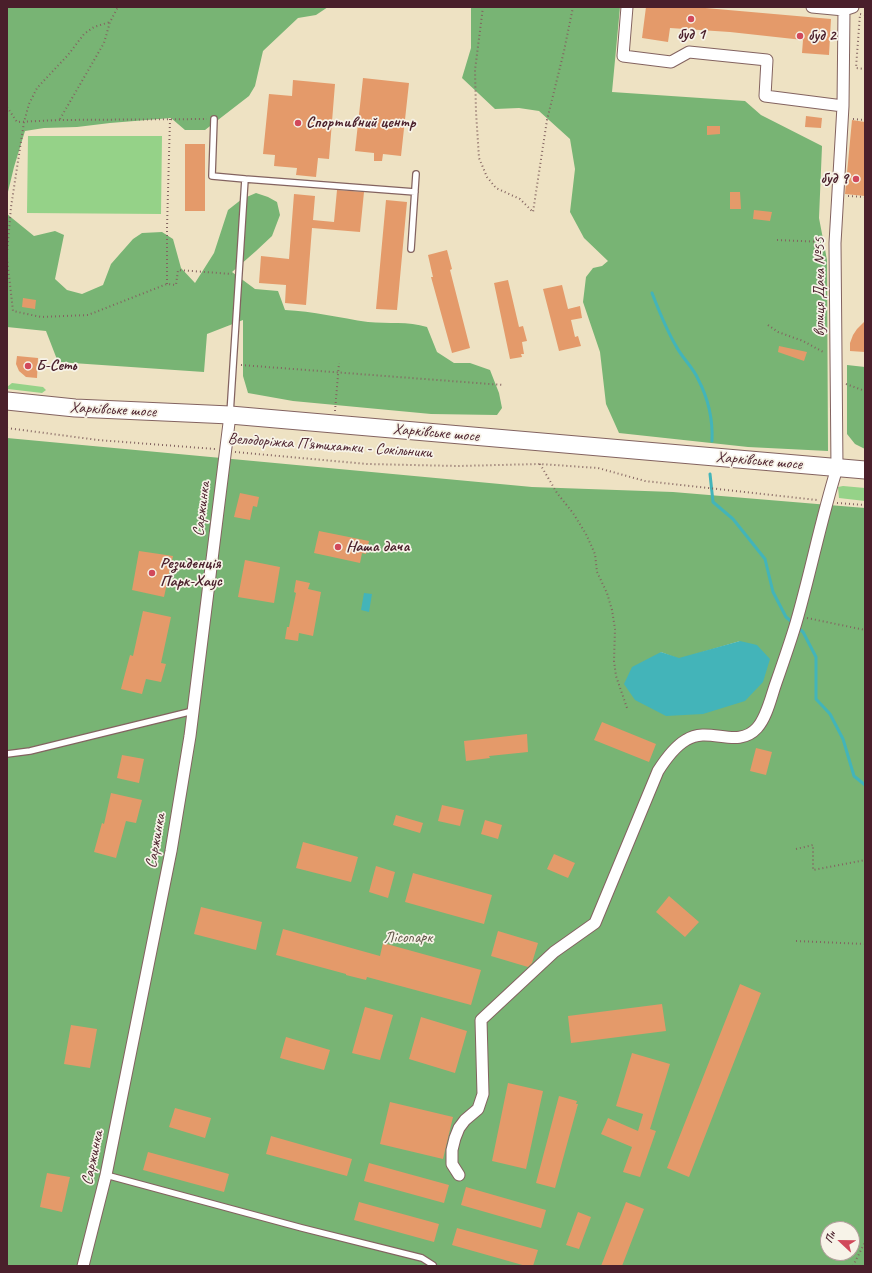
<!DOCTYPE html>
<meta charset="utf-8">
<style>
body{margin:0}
#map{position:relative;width:872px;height:1273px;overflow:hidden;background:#eee2c3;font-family:Caveat,sans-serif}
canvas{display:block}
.frame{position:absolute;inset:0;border:8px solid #4a1f2b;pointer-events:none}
.north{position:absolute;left:820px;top:1221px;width:40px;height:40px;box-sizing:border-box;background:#f7f3e8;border:1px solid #b29e9c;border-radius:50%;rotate:292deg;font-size:11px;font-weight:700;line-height:16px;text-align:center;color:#4a1f2b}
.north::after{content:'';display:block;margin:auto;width:14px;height:18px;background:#d1495b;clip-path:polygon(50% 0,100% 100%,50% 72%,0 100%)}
</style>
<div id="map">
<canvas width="872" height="1273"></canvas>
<div class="frame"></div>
<div class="north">Пн</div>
</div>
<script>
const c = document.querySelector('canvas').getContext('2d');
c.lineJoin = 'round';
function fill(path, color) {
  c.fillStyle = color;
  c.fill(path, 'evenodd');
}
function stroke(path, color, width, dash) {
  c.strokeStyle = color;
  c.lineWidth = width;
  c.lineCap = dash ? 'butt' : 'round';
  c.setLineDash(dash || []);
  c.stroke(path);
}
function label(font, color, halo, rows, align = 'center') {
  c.font = font + ' Caveat,sans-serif';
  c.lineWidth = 3.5;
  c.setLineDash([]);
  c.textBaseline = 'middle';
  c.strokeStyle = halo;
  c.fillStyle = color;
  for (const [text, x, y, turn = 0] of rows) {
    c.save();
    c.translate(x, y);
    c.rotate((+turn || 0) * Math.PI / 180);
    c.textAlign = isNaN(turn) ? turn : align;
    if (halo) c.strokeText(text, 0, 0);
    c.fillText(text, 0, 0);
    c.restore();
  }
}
fill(new Path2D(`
 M28 136H162L161 214 27 213Z
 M12 383 43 387 46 390 42 393 8 389 7 387Z
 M843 486 865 488V501L839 498 838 487Z`), '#95d288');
fill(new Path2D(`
 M7 7H328L316 15 298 18 263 51 255 86 249 96 205 130H185L171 118 110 123 77 127 44 128 25 131 14 167 7 196Z
 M471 7H620L612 92 745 101 761 115 822 146 819 218 827 260 828 451 748 447 619 433 606 404 600 352 583 302 586 277 593 268 602 266 608 261 584 238 570 212 575 169 570 139 539 111 519 108 495 109 462 78 471 48Z
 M256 193 268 197 277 202 280 215 272 236 256 251 232 272 255 289 278 291 285 310C313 311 340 318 368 322 388 324 408 321 427 327L437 352 454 363H470L490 370 499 393 502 408 497 415 431 414 293 401 248 393 243 376V320L207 334 204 372 58 362 46 331 7 327V214L34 236 55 231 64 235 55 279 67 290 82 294 103 285 111 264 133 239 142 233 162 232 173 239 181 268 195 283 214 253 228 210 242 199Z
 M847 365 865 367V449L855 444 847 434Z
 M7 438 532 487 673 492 865 508V1266H7ZM740 641 635 700 661 652 679 659ZM828 1229H852V1253H828Z`), '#78b474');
fill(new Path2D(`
 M364 593 372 594 369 612 361 610Z
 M740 641 757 645 770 659 763 682 745 701 703 714 666 716 635 700 624 684 632 667 661 652 679 658Z`), '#43b4b9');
stroke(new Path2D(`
 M652 293C659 311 666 329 676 346 682 358 693 367 698 379 708 398 713 419 712 441
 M710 474 713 502 733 519 765 559 773 592 786 617 793 623
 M797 627 803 632 816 657V699L830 714 843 739 854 776 865 785`), '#43b4b9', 3);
fill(new Path2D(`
 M646 7H694L831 19 829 55 802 53 803 40 730 32 670 28 668 42 642 38Z
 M363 78 409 83 401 156 383 154 382 161H374V153L355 151Z
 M293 80 335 84 329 159 318 158 316 177 296 175 297 168 274 166 275 155 263 154 269 94 292 96Z
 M806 116 822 118 821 128 805 127Z
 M852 120 865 122V196L845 194Z
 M707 126H720V134L707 135Z
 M185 144H205V211H185Z
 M337 190 364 192 360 232 312 228 306 305 285 303 286 285 259 283 261 256 289 259 294 194 315 196 313 220 334 222Z
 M730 192H740L741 209H730Z
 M386 200 407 202 397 310 376 309Z
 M754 210 772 212 770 221 753 219Z
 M447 250 452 269 450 270 470 348 452 353 431 277H433L428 255Z
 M508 280 519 327 523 326 527 341 522 342 524 354H521L522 357 510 359 494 283Z
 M562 285 568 309 580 306 582 318 571 320 575 337 578 336 581 346 559 351 543 289Z
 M23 298 36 300 35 309 22 307Z
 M865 321V352L850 351V343L853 335 857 329Z
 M779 346 807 352 804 361 778 352Z
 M17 356 38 358 37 378 26 377 19 371 16 364Z
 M240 493 259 497 257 507 253 506 250 520 234 517Z
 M319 531 369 541 366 554 362 553 360 563 314 553Z
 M139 551 173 556 164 597 132 590Z
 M245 560 280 567 274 603 238 597Z
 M296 580 310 583 308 589 321 592 313 636 299 633 298 641 285 639 287 627H289L296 593 294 592Z
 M143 611 171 617 161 663 166 664 161 682 146 679 142 694 121 689 130 655 133 656Z
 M602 722 656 744 649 762 594 740Z
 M527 734 528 752 489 756 490 758 466 761 464 741Z
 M756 748 772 752 766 775 750 771Z
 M122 755 144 759 139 783 117 778Z
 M111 793 142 800 136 823 126 821 116 858 94 852 102 823 104 824Z
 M442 805 464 810 460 826 438 821Z
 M396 815 423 823 420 833 393 825Z
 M485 820 502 825 498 839 481 834Z
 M303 842 358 857 351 882 296 868Z
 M554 854 575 863 568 878 547 869Z
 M376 866 395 872 388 898 369 892Z
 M413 873 492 895 484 924 405 902Z
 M669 896 699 922 685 937 656 912Z
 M201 907 262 922 256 950 194 934Z
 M283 929 380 956 383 943 481 970 471 1005 367 977 366 980 346 975V974L276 955Z
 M498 931 538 943 532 963 528 967 491 956Z
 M740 984 761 993 689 1177 667 1168Z
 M662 1004 666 1031 571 1043 568 1016Z
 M365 1007 393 1015 380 1060 352 1053Z
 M421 1017 467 1031 455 1073 409 1059Z
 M71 1025 97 1029 90 1068 64 1064Z
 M286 1037 330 1050 324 1070 280 1058Z
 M632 1053 670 1064 650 1129 656 1131 640 1177 623 1172 632 1147 601 1134 608 1118 638 1131 643 1114 616 1106Z
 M508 1083 543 1091 526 1169 492 1161Z
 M559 1096 577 1101 576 1104H578L555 1188 536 1183Z
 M390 1102 453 1117 443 1159 380 1144Z
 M175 1108 211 1118 205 1138 169 1127Z
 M271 1136 352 1159 347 1176 266 1154Z
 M148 1152 229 1174 224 1192 143 1170Z
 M369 1163 449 1185 444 1203 364 1181Z
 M47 1173 70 1177 62 1212 40 1207Z
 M466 1187 546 1210 541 1228 461 1205Z
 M359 1202 439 1224 434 1242 354 1220Z
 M626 1202 644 1209 622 1266H601Z
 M578 1212 591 1217 579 1249 566 1245Z
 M457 1228 538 1250 533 1266H526L452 1245Z`), '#e49a6a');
const lane = new Path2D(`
 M214 119 212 176 245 179 230 414
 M245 179 415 192
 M411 249 416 174
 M7 754 30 751 193 711
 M106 1175 302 1228 422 1258 433 1265`);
const street = new Path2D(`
 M627 7 623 56 671 62 689 52 767 60 765 96 843 106
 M812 7 844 10
 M459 1175 452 1164V1150L455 1138 459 1128 465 1120 478 1109 483 1094 481 1020 554 952 595 923 658 771C665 760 674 747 686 740 709 725 737 750 757 728 767 717 771 697 776 683 783 663 790 643 796 623 811 571 821 519 837 468L835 243 843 106 844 10 853 7
 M83 1266 106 1175 171 851 190 736 230 415`);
const primary = new Path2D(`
 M7 401 75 408 230 415 865 470`);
stroke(lane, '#836360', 8);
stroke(street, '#836360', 13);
stroke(primary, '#836360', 19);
stroke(new Path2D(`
 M483 7 475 70 476 112 479 158 487 177 496 188 520 199 533 212 547 120 564 51 573 7
 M865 15 860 14 856 68 865 69
 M7 107 17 122 59 120 207 119
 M60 119 104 43 110 22 118 7
 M853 119 865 120
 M848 196 865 197
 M777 240 824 242
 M7 254 11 207 24 122 29 104 37 88 68 55 84 34 94 27 110 22
 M7 258 13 311 41 317 88 315 167 284 176 285 178 270 232 274
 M167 284V228L170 119
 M768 325 778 332 803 341 825 353
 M241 365 503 385
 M846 384 865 391
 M335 411 339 363
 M7 428 98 440 215 449
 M235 452 367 464 458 466 540 464 598 468 645 481 817 500
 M540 464 557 493 573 513 586 534 595 554 597 572 607 593 612 610 615 629 614 661 616 676 627 708
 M837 503 865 505
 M807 618 865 630
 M796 849 813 845V870L865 860
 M796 941 865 944
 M853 1266 865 1242`), '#836360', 2, [1, 3]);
stroke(lane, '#fff', 5.5);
stroke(street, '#fff', 11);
stroke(primary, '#fff', 17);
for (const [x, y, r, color] of [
 [691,19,4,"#d1495b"],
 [800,36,4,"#d1495b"],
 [298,123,4,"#d1495b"],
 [856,179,4,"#d1495b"],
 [28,366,4,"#d1495b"],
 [338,547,4,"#d1495b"],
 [152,573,4,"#d1495b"]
]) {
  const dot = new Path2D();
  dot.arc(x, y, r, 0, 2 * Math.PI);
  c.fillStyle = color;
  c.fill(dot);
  stroke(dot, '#f7f3e8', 1.5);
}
label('bold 16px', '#4a1f2b', '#f7f3e8', [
 ["буд 1",691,35,"center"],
 ["буд 2",808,36],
 ["Спортивний центр",306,123],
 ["буд 9",848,179,"right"],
 ["Б-Сеть",36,366],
 ["Наша дача",346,547],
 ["Резиденція",160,564],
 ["Парк-Хаус",160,582]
], 'left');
label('16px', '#4a1f2b', '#f7f3e8', [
 ["вулиця Дача №55",820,287,-90],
 ["Харківське шосе",113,410,3],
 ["Харківське шосе",436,433,5],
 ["Велодоріжка П'ятихатки - Сокільники",330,446,4],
 ["Харківське шосе",759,461,5],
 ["Саржинка",202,509,-83],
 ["Саржинка",156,841,-80],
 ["Саржинка",93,1158,-78]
]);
label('16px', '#605547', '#f7f3e8', [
 ["Лісопарк",408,938]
]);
</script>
